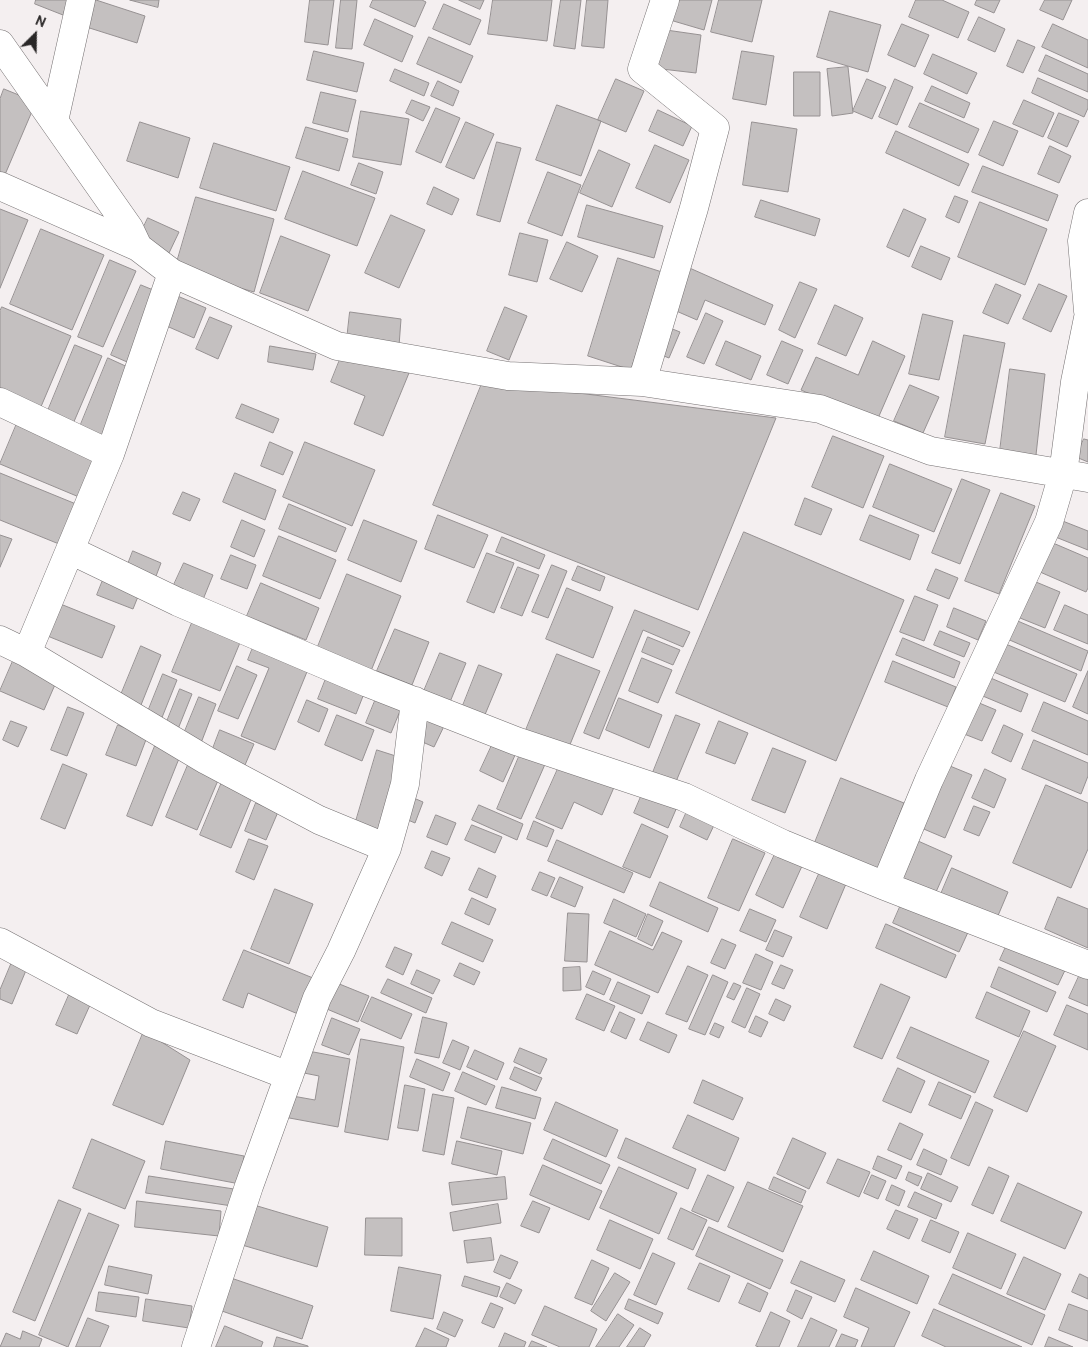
<!DOCTYPE html>
<style>
body{margin:0}
#map{position:relative;width:1088px;height:1347px;overflow:hidden;background:#f4eff0;font-family:Cabin,sans-serif}
canvas{display:block}
.north{position:absolute;left:10px;top:10px;width:50px;height:50px;-webkit-text-stroke:4px #f4eff0;paint-order:stroke;rotate:23deg;font-size:14px;font-weight:700;line-height:20px;text-align:center;color:#292727}
.north::after{content:'';display:block;margin:auto;width:18px;height:22px;background:#292727;clip-path:polygon(50% 0,100% 100%,50% 72%,0 100%)}
</style>
<div id="map">
<canvas width="1088" height="1347"></canvas>
<div class="north">N</div>
</div>
<script>
const c = document.querySelector('canvas').getContext('2d');
c.lineJoin = 'round';
function fill(path, color) {
  c.fillStyle = color;
  c.fill(path, 'evenodd');
}
function stroke(path, color, width, dash) {
  c.strokeStyle = color;
  c.lineWidth = width;
  c.lineCap = dash ? 'butt' : 'round';
  c.setLineDash(dash || []);
  c.stroke(path);
}
const building = new Path2D(`
 M36 0H68L63 15 35 4Z
 M88 0H96L145 16 137 43 80 25Z
 M130 0H159L158 7Z
 M310 0H334L328 45 305 42Z
 M341 0H357L352 49 336 48Z
 M373 0H422L426 2 415 27 370 7Z
 M459 0H484L480 9Z
 M493 0H552L547 41 488 34Z
 M561 0H581L575 49 554 46Z
 M587 0H608L604 48 582 46Z
 M676 0H712L704 30 670 20Z
 M719 0H762L752 42 711 32Z
 M916 0H942L969 12 958 38 909 17Z
 M977 0H1000L994 13 975 5Z
 M1045 0H1072L1063 20 1040 10Z
 M444 4 481 20 470 45 433 29Z
 M830 11 881 25 868 72 817 57Z
 M979 17 1005 29 995 52 968 40Z
 M375 19 413 36 402 62 364 45Z
 M902 24 929 35 915 67 888 55Z
 M1053 24 1088 40V68L1042 47Z
 M659 29 701 35 696 73 653 68Z
 M429 37 473 56 461 83 417 64Z
 M1018 40 1035 47 1023 73 1007 66Z
 M314 51 364 63 357 92 307 80Z
 M742 51 774 56 766 105 733 99Z
 M933 54 977 73 967 94 924 74Z
 M1046 55 1088 74V92L1039 71Z
 M848 67 853 113 832 116 827 69Z
 M395 69 429 83 424 96 390 81Z
 M794 72H820V116H794Z
 M1038 78 1088 100V108L1084 117 1032 93Z
 M616 79 644 91 626 132 598 120Z
 M867 79 886 87 872 119 853 111Z
 M895 79 913 87 897 125 879 117Z
 M438 81 459 91 453 106 431 96Z
 M932 86 970 103 964 118 925 101Z
 M4 89 36 102 4 177 0 176V99Z
 M321 92 356 100 348 132 313 123Z
 M412 100 430 107 423 121 406 113Z
 M1024 100 1054 113 1043 137 1013 124Z
 M920 103 979 129 968 153 909 127Z
 M557 105 601 121 581 176 536 160Z
 M436 108 460 118 441 163 416 152Z
 M658 110 692 126 683 146 649 131Z
 M361 111 409 119 401 165 353 157Z
 M1059 113 1079 121 1067 147 1048 138Z
 M994 121 1018 131 1003 166 979 155Z
 M140 122 190 138 178 178 127 161Z
 M466 122 494 134 474 179 446 167Z
 M752 122 797 129 788 192 743 185Z
 M306 127 348 139 339 171 296 158Z
 M896 131 969 164 959 186 886 153Z
 M497 142 521 148 500 222 477 215Z
 M214 143 290 167 276 211 200 188Z
 M655 145 689 160 670 203 636 188Z
 M1050 146 1071 156 1059 183 1038 174Z
 M599 150 630 164 612 207 580 193Z
 M359 163 383 172 376 194 351 185Z
 M983 166 1058 195 1048 221 972 192Z
 M303 171 375 198 357 246 285 219Z
 M548 172 581 185 562 236 528 223Z
 M434 187 459 199 452 215 427 204Z
 M955 196 968 201 959 223 946 217Z
 M196 197 274 219 254 292 175 269Z
 M761 200 820 219 815 236 755 217Z
 M980 202 1047 229 1025 285 958 257Z
 M587 205 663 226 654 258 578 237Z
 M0 209 28 220 0 288Z
 M904 209 926 219 909 257 887 247Z
 M391 215 425 230 399 288 365 273Z
 M148 218 179 232 169 253 138 239Z
 M41 229 104 255 72 330 10 304Z
 M520 233 548 240 537 282 509 275Z
 M281 236 330 255 308 311 260 293Z
 M567 242 598 256 582 292 550 279Z
 M921 246 950 258 941 280 912 267Z
 M618 258 662 272 631 370 588 356Z
 M110 260 136 271 103 347 78 337Z
 M685 266 773 305 765 325 705 300 697 320 667 307Z
 M800 282 817 289 795 338 779 330Z
 M996 284 1021 295 1008 324 983 313Z
 M1039 284 1067 296 1051 332 1023 319Z
 M141 285 163 294 134 365 111 355Z
 M175 295 206 308 194 338 162 324Z
 M835 305 863 318 846 356 818 344Z
 M2 307 71 336 40 409 0 393V311Z
 M505 307 527 316 509 360 487 351Z
 M350 312 401 319 399 346 347 339Z
 M706 313 723 321 704 364 687 357Z
 M923 314 953 321 939 380 909 374Z
 M210 317 232 326 218 359 196 349Z
 M665 326 680 332 669 358 654 352Z
 M964 335 1005 343 985 444 945 437Z
 M726 341 761 356 751 380 716 365Z
 M782 341 803 350 788 384 767 375Z
 M873 341 905 356 876 423 801 390 816 357 858 375Z
 M75 345 102 356 73 424 47 413Z
 M270 346 316 354 313 370 268 362Z
 M341 357 409 373 383 436 354 424 365 396 331 382Z
 M108 358 132 369 103 439 79 429Z
 M1010 369 1045 374 1036 455 1000 451Z
 M483 381 776 418 698 610 433 505Z
 M910 385 939 397 923 433 894 421Z
 M242 404 279 419 273 433 236 418Z
 M18 421 98 454 79 497 0 464Z
 M833 436 884 456 863 508 812 487Z
 M1084 439 1088 440V462L1076 457Z
 M270 442 293 452 283 475 261 466Z
 M305 442 375 470 352 526 283 497Z
 M890 464 952 489 934 532 873 507Z
 M0 473 76 504 59 544 0 520Z
 M235 473 276 490 265 520 223 502Z
 M962 479 990 490 960 564 932 553Z
 M183 492 200 499 190 521 173 514Z
 M1001 493 1035 506 999 594 965 581Z
 M805 498 832 509 821 535 795 525Z
 M289 504 346 528 336 552 279 529Z
 M438 515 488 535 474 568 425 549Z
 M870 515 919 535 910 560 860 540Z
 M242 520 265 530 254 557 231 547Z
 M364 520 417 541 401 582 348 560Z
 M1060 520 1088 531V550L1053 536Z
 M744 532 904 600 836 761 676 693Z
 M0 535 12 539 0 567Z
 M279 536 336 560 320 599 263 576Z
 M502 537 545 555 539 569 496 552Z
 M1053 543 1088 558V588L1086 592 1040 572Z
 M133 551 161 563 153 584 125 572Z
 M487 553 514 563 494 613 467 602Z
 M231 555 256 565 247 589 221 579Z
 M184 563 213 575 202 602 172 589Z
 M552 565 567 571 548 618 532 612Z
 M578 566 605 577 600 591 572 580Z
 M518 567 539 575 522 616 501 608Z
 M936 569 958 578 949 599 927 590Z
 M347 574 401 596 371 671 317 649Z
 M105 575 141 589 133 609 97 595Z
 M1036 582 1060 592 1045 628 1020 618Z
 M261 583 319 608 306 640 247 616Z
 M567 588 613 607 593 658 546 639Z
 M915 596 938 605 924 641 900 632Z
 M58 603 115 626 102 658 45 635Z
 M1065 605 1088 615V644L1054 630Z
 M954 608 986 621 978 640 947 627Z
 M635 610 690 632 683 647 643 630 599 739 584 733Z
 M196 613 244 633 220 691 172 672Z
 M1013 619 1088 651 1081 671 1005 638Z
 M395 629 429 642 412 685 377 671Z
 M940 631 970 643 964 657 934 645Z
 M648 637 680 650 673 665 642 652Z
 M903 638 960 662 954 678 896 655Z
 M256 640 311 662 275 750 241 736 269 668 248 660Z
 M1001 642 1077 674 1065 702 989 670Z
 M141 646 161 655 139 710 118 702Z
 M440 653 466 663 450 702 424 691Z
 M557 654 600 671 569 747 526 730Z
 M642 658 672 670 658 703 629 691Z
 M13 661 57 680 44 710 0 691Z
 M893 661 956 687 948 707 885 682Z
 M479 665 502 674 484 717 462 708Z
 M237 666 257 675 238 719 218 711Z
 M1088 671V714L1073 707Z
 M163 674 177 680 161 720 147 714Z
 M327 676 365 691 356 714 318 699Z
 M986 676 1028 694 1021 712 978 694Z
 M180 689 192 694 178 729 166 724Z
 M377 696 402 706 391 733 366 723Z
 M199 697 216 704 201 743 183 736Z
 M619 698 662 715 649 748 606 730Z
 M307 700 328 709 319 732 298 722Z
 M972 700 996 710 982 741 959 732Z
 M1044 702 1088 721V755L1032 731Z
 M68 707 84 713 67 756 51 750Z
 M422 712 446 722 434 747 411 737Z
 M337 715 374 730 362 761 325 745Z
 M676 715 700 724 675 784 652 775Z
 M11 721 27 727 18 747 3 740Z
 M719 721 748 733 735 764 706 753Z
 M118 725 147 737 136 766 106 755Z
 M1004 725 1023 734 1011 762 992 753Z
 M220 730 254 744 245 765 212 751Z
 M1034 740 1088 763V776L1081 794 1022 769Z
 M493 743 516 753 503 782 480 771Z
 M155 746 180 756 152 826 127 816Z
 M773 748 806 761 785 813 752 800Z
 M377 750 402 758 380 835 354 828Z
 M521 752 546 762 521 819 497 809Z
 M561 762 615 785 602 815 574 802 562 829 536 818Z
 M63 764 87 774 65 829 41 819Z
 M945 764 972 775 945 838 919 827Z
 M188 765 219 778 197 830 166 817Z
 M985 769 1006 779 994 808 972 798Z
 M841 778 904 803 877 871 814 845Z
 M222 782 253 795 231 848 200 835Z
 M1046 785 1088 803V849L1071 888 1013 863Z
 M643 792 677 807 668 828 634 813Z
 M409 796 423 802 415 823 401 817Z
 M256 803 278 812 266 840 245 831Z
 M479 805 523 824 517 840 472 820Z
 M974 806 990 812 979 836 964 830Z
 M688 809 716 821 707 840 680 827Z
 M436 815 456 823 447 845 427 837Z
 M534 821 554 830 547 847 527 839Z
 M642 824 668 836 650 878 623 867Z
 M472 825 502 837 495 853 465 840Z
 M249 839 268 846 254 880 236 872Z
 M733 839 765 853 739 911 708 898Z
 M557 840 633 873 624 893 548 861Z
 M918 841 952 856 936 892 903 878Z
 M432 851 450 858 442 876 425 868Z
 M775 854 802 866 783 908 756 895Z
 M822 867 848 879 827 929 800 917Z
 M479 868 496 876 487 898 469 890Z
 M952 868 1008 892 997 918 941 894Z
 M540 872 555 878 547 896 532 890Z
 M560 877 583 887 575 907 551 897Z
 M660 882 718 908 708 932 650 906Z
 M275 889 313 904 289 964 251 949Z
 M1058 897 1088 909V948L1045 929Z
 M472 898 496 909 489 925 465 914Z
 M614 899 646 914 636 937 604 923Z
 M903 900 969 930 959 952 893 923Z
 M750 909 776 920 766 942 740 931Z
 M568 913 589 914 587 962 565 961Z
 M648 914 663 921 652 946 638 939Z
 M452 922 493 940 483 962 442 944Z
 M886 924 956 955 946 978 876 948Z
 M775 930 792 937 783 957 766 950Z
 M610 931 653 950 662 932 682 941 658 993 595 965Z
 M722 939 736 945 725 969 711 963Z
 M1009 940 1067 966 1058 985 1000 960Z
 M395 947 412 954 403 975 386 967Z
 M244 950 313 978 298 1014 248 993 243 1008 223 1000Z
 M756 954 773 962 761 990 743 983Z
 M12 962 27 968 12 1004 0 999V990Z
 M460 963 480 972 474 985 454 976Z
 M781 965 793 970 784 989 772 984Z
 M688 966 708 975 687 1022 666 1014Z
 M580 967 581 990 563 991V968Z
 M999 967 1056 992 1047 1012 991 987Z
 M417 970 440 980 433 994 411 984Z
 M593 971 611 979 604 995 586 987Z
 M1081 972 1088 975V1006L1069 998Z
 M713 975 728 982 705 1035 689 1029Z
 M388 979 432 998 426 1013 381 993Z
 M332 981 369 996 358 1022 322 1007Z
 M618 982 650 996 642 1014 610 1000Z
 M734 983 741 986 734 1000 727 997Z
 M881 984 910 997 882 1059 854 1047Z
 M747 988 760 994 745 1028 732 1022Z
 M987 992 1030 1011 1019 1037 976 1018Z
 M587 994 615 1006 604 1031 576 1019Z
 M69 995 90 1005 77 1034 56 1025Z
 M372 997 412 1014 401 1039 361 1021Z
 M776 999 791 1006 784 1021 769 1014Z
 M1067 1005 1088 1014V1050L1054 1035Z
 M620 1012 635 1019 626 1039 611 1032Z
 M756 1016 768 1022 761 1037 749 1032Z
 M423 1017 447 1023 439 1058 415 1053Z
 M332 1018 360 1029 349 1055 322 1045Z
 M648 1022 677 1035 669 1053 640 1040Z
 M715 1023 724 1027 719 1038 710 1034Z
 M911 1027 989 1061 975 1093 897 1058Z
 M144 1031 190 1060 163 1125 113 1105Z
 M1024 1031 1056 1046 1027 1112 994 1097Z
 M361 1039 404 1047 388 1140 345 1132Z
 M453 1040 469 1047 460 1070 443 1063Z
 M520 1048 547 1059 540 1074 514 1062Z
 M303 1050 350 1059 338 1127 284 1117 287 1095 315 1100 319 1076 299 1072Z
 M475 1050 504 1063 497 1080 467 1067Z
 M417 1059 450 1073 443 1091 410 1077Z
 M515 1067 542 1078 536 1091 510 1079Z
 M898 1068 925 1081 911 1113 883 1101Z
 M463 1072 495 1086 486 1105 455 1091Z
 M703 1080 743 1098 733 1120 694 1103Z
 M939 1082 971 1096 961 1119 929 1105Z
 M405 1085 425 1089 418 1131 398 1128Z
 M502 1087 541 1098 535 1119 496 1108Z
 M433 1094 454 1098 444 1155 423 1151Z
 M556 1102 618 1130 606 1157 544 1130Z
 M976 1102 993 1110 969 1166 951 1158Z
 M468 1107 531 1123 523 1154 461 1138Z
 M688 1115 739 1138 725 1171 673 1148Z
 M900 1123 923 1134 911 1160 888 1150Z
 M626 1138 696 1169 688 1189 618 1158Z
 M793 1138 826 1153 809 1189 777 1174Z
 M92 1139 145 1161 125 1209 73 1188Z
 M553 1139 610 1165 601 1184 544 1159Z
 M166 1141 244 1156 240 1184 161 1169Z
 M457 1141 502 1151 497 1175 452 1164Z
 M924 1149 947 1160 941 1175 917 1165Z
 M878 1156 902 1166 896 1179 873 1169Z
 M838 1159 870 1172 859 1197 827 1183Z
 M543 1165 602 1191 589 1220 530 1195Z
 M619 1167 677 1193 659 1234 600 1208Z
 M989 1167 1009 1176 993 1214 972 1205Z
 M909 1172 922 1177 918 1186 906 1180Z
 M928 1173 958 1187 951 1202 921 1189Z
 M708 1175 734 1187 718 1222 692 1211Z
 M872 1175 886 1181 878 1199 864 1193Z
 M149 1176 234 1189 232 1206 146 1193Z
 M505 1177 507 1199 452 1205 449 1183Z
 M774 1177 806 1191 801 1203 769 1189Z
 M748 1182 803 1206 783 1252 728 1227Z
 M1018 1183 1082 1212 1065 1249 1001 1221Z
 M892 1185 905 1191 899 1206 886 1200Z
 M915 1192 942 1204 936 1219 908 1207Z
 M59 1200 81 1209 35 1321 13 1312Z
 M137 1201 221 1211 219 1236 135 1227Z
 M533 1201 550 1208 539 1233 521 1226Z
 M498 1204 501 1223 453 1231 450 1213Z
 M254 1205 328 1227 317 1267 242 1245Z
 M681 1208 707 1220 693 1250 668 1239Z
 M896 1210 918 1219 909 1239 887 1229Z
 M89 1213 119 1225 68 1347 39 1335Z
 M366 1218H402V1256L365 1255Z
 M610 1220 653 1239 640 1269 597 1250Z
 M931 1220 959 1232 950 1253 922 1241Z
 M709 1227 783 1260 770 1289 696 1256Z
 M968 1233 1016 1254 1001 1289 953 1268Z
 M491 1238 494 1260 467 1263 464 1241Z
 M874 1251 929 1276 917 1304 861 1280Z
 M653 1253 675 1263 656 1305 634 1295Z
 M501 1255 518 1262 510 1279 494 1272Z
 M1024 1257 1061 1274 1045 1310 1007 1294Z
 M592 1260 609 1268 592 1305 575 1298Z
 M801 1261 845 1280 835 1302 791 1283Z
 M700 1263 730 1276 719 1302 688 1289Z
 M109 1266 152 1275 148 1294 105 1285Z
 M399 1267 441 1275 433 1319 391 1311Z
 M615 1273 630 1282 606 1321 591 1311Z
 M953 1274 1045 1315 1032 1345 939 1304Z
 M1080 1274 1088 1278V1299L1072 1292Z
 M465 1276 500 1287 497 1297 462 1286Z
 M231 1278 313 1306 302 1339 219 1310Z
 M507 1283 522 1290 515 1304 500 1297Z
 M748 1283 768 1293 760 1312 739 1303Z
 M856 1288 910 1312 894 1347H861L869 1328 844 1317Z
 M796 1290 812 1297 802 1319 787 1311Z
 M99 1292 139 1297 136 1317 96 1311Z
 M146 1299 192 1306 189 1328 143 1321Z
 M629 1299 663 1313 658 1324 625 1309Z
 M491 1303 503 1308 494 1328 482 1323Z
 M1069 1304 1088 1311V1341L1059 1330Z
 M545 1306 597 1329 589 1347H560L532 1335Z
 M934 1309 1022 1347H946L922 1336Z
 M444 1312 463 1320 455 1337 437 1329Z
 M771 1312 790 1321 779 1347H759L756 1346Z
 M618 1314 634 1325 619 1347H596Z
 M88 1318 109 1326 100 1347H76Z
 M811 1318 837 1330 829 1347H798Z
 M225 1326 263 1342 261 1347H216Z
 M425 1328 449 1339 446 1347H416Z
 M640 1328 651 1335 644 1347H627Z
 M23 1331 42 1339 39 1347H0L6 1333 20 1339Z
 M505 1333 526 1342 524 1347H499Z
 M842 1334 858 1340 855 1347H836Z
 M277 1337 308 1346V1347H274Z
 M1049 1337 1073 1347H1045Z
 M532 1341 547 1347H529Z`);
fill(building, '#c4c0c0');
stroke(building, '#969192', 1);
const street = new Path2D(`
 M0 44 129 228 138 247 172 273 110 454 27 653
 M54 121 81 0
 M0 186 138 247
 M1088 213 1082 241 1088 311
 M172 273 337 346 508 376 642 382 820 409 931 451 1088 478
 M642 382 694 208 715 128 642 69 665 0
 M0 402 110 454
 M70 550 178 602 368 683 516 741 684 797 783 844 885 886 1088 965
 M0 640 27 653 206 760 319 820 387 848
 M885 886 929 780 1049 522 1063 474 1075 382 1088 318
 M0 942 151 1023 289 1076
 M196 1347 249 1186 317 998 341 951 387 848 405 784 415 701`);
stroke(street, '#757172', 29);
stroke(street, '#fff', 28);
</script>
